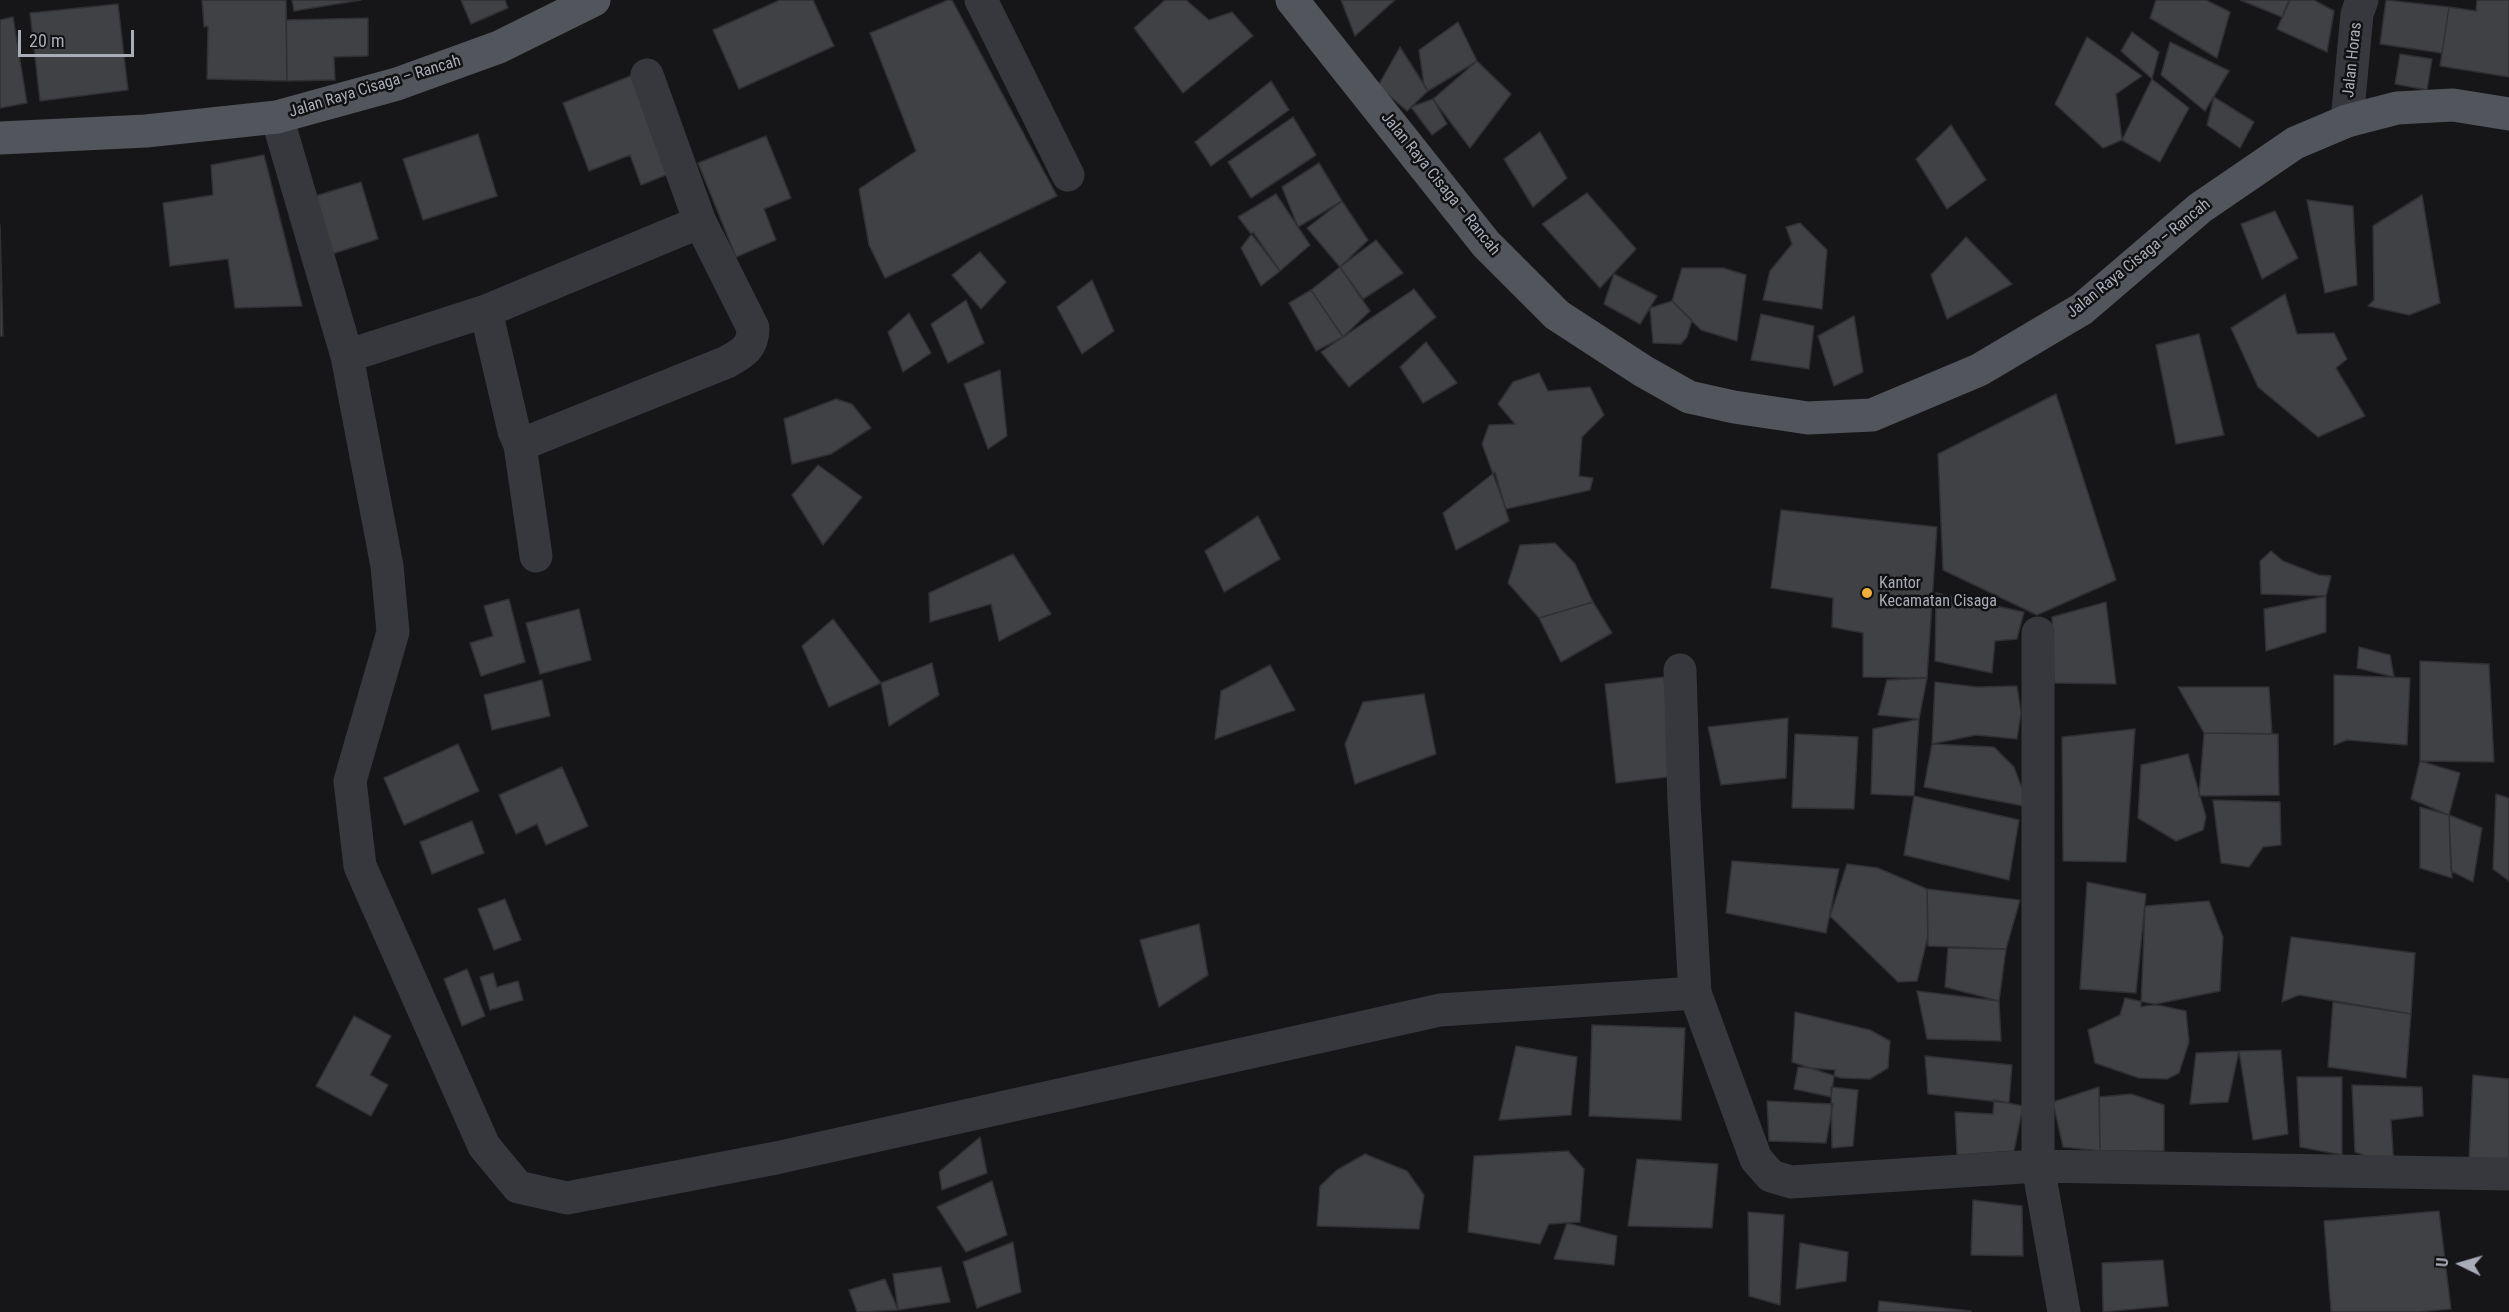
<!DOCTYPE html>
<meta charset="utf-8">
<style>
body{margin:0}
#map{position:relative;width:2509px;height:1312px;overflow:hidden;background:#161618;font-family:"Roboto Condensed",sans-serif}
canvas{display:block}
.north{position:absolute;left:2431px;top:1234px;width:60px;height:60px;-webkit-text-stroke:4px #111113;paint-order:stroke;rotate:275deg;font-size:16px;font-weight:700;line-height:24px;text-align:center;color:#a8adb8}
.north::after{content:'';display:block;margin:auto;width:21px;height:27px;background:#a8adb8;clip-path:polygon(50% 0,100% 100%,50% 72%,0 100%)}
.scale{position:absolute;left:18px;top:30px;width:116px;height:27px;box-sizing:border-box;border:3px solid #a8adb8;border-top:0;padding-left:8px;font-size:18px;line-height:21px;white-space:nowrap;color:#a8adb8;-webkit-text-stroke:4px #111113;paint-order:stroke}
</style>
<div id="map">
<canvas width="2509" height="1312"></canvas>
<div class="north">U</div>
<div class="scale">20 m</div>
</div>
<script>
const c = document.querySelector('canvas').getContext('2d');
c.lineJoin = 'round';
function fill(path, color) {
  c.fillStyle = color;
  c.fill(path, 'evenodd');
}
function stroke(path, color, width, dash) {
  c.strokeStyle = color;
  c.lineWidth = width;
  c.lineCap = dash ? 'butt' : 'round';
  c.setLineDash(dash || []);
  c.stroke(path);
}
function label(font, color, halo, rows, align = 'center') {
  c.font = font + ' "Roboto Condensed",sans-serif';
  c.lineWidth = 5;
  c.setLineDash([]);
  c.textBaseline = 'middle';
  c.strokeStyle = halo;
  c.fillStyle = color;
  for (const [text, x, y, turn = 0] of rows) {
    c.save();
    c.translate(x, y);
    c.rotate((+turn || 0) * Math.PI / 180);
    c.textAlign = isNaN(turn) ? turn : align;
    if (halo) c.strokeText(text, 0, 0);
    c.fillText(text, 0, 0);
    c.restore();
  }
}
const building = new Path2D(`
 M202 0H286L287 81 207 79 208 26 204 27Z
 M292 0H361L294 11Z
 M461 0H505L508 8 471 24Z
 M780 0H813L834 46 739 89 713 30Z
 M948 0H952L1057 196 885 278 869 245 859 189 916 151 870 33Z
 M1165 0H1186L1209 20 1232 12 1253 36 1183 93 1134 28Z
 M1341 0H1395L1355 36Z
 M2156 0H2206L2230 12 2217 58 2150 18Z
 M2240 0H2289L2282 17Z
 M2290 0H2314L2334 11 2327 52 2277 29Z
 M2386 0 2449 7 2442 53 2380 44Z
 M2477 0H2509V77L2440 66 2449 7 2476 11Z
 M118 4 128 90 40 101 30 13Z
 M13 17 27 103 0 108V20Z
 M368 18V56L334 57 335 80 287 81 286 20Z
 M1458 22 1477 61 1428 91 1424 85 1419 50Z
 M2132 32 2159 52 2152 79 2121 51Z
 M2087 37 2142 76 2116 94 2122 140 2103 148 2055 104Z
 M2170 42 2229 71 2205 111 2161 75Z
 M1400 47 1428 91 1407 111 1378 86Z
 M2400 54 2432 59 2427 90 2395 84Z
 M1477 61 1511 94 1470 148 1433 99Z
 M638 73 676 171 641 185 630 155 589 171 563 103Z
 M2152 79 2189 108 2160 162 2122 140Z
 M1271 81 1289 110 1211 166 1195 142Z
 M2214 97 2254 122 2240 148 2207 125Z
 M1433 99 1447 124 1432 135 1411 107Z
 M1293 117 1316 155 1251 198 1228 162Z
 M1951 125 1986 180 1947 209 1916 159Z
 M1540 132 1567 178 1533 207 1504 159Z
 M478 134 497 196 423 220 403 159Z
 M766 136 791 198 764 209 776 240 736 257 698 163Z
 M264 155 302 306 235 308 228 259 170 266 163 203 213 195 211 165Z
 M1319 163 1342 201 1298 227 1282 187Z
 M361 182 378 239 326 256 309 198Z
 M1587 193 1636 249 1600 288 1542 224Z
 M1276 194 1310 245 1280 271 1238 217Z
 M2422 195 2440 303 2409 315 2368 306 2374 300 2373 226Z
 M2307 200 2353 206 2357 285 2325 293Z
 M1342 201 1368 240 1340 267 1307 228Z
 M2275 211 2298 258 2262 279 2241 224Z
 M1800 223 1827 250 1822 309 1763 300 1770 271 1792 244 1786 227Z
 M0 225 3 336H0Z
 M1253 232 1280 271 1261 286 1241 248Z
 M1966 237 2012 284 1947 319 1931 275Z
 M1376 240 1403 273 1363 299 1340 267Z
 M980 252 1006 282 981 309 952 275Z
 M1340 267 1370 311 1343 337 1311 290Z
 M1682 268H1723L1746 275 1737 341 1701 330 1672 301Z
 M1614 274 1657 296 1640 324 1604 304Z
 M1092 280 1114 331 1082 354 1057 307Z
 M1414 289 1436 317 1349 387 1321 352Z
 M1311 290 1343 337 1316 351 1289 303Z
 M2285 294 2297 334 2334 333 2347 359 2336 368 2365 416 2318 437 2258 387 2231 328Z
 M966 300 984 343 948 363 931 324Z
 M1672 301 1692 320 1687 337 1681 344 1653 343 1650 308Z
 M909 313 931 353 903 372 888 332Z
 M1761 314 1814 326 1809 369 1751 360Z
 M1854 316 1863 372 1834 386 1818 336Z
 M2199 334 2224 435 2176 444 2156 345Z
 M1426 342 1457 383 1423 403 1400 367Z
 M1000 370 1007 436 988 449 964 384Z
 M1539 373 1548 391 1590 387 1604 415 1582 437 1579 476 1593 478 1590 490 1506 509 1482 444 1489 425 1515 424 1498 404 1513 382Z
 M2056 394 2116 580 2037 615 1943 570 1938 454Z
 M836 399 852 404 871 428 831 454 792 464 784 419Z
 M818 465 862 497 823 545 792 495Z
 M1495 472 1509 521 1456 550 1443 513Z
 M1781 510 1937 527 1927 678 1863 677V633L1832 627 1833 598 1771 588Z
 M1258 516 1280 559 1224 592 1205 551Z
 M1555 543 1575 564 1593 602 1539 618 1508 583 1520 545Z
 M2271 551 2283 561 2319 575 2331 576 2326 596 2261 594 2260 561Z
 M1013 554 1051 614 999 641 991 604 930 622 929 593Z
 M1936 593 2024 612 2017 639 1995 641 1992 673 1935 661Z
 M2326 596V632L2266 651 2264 609Z
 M509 599 525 662 481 676 470 643 493 636 484 606Z
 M1593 602 1612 633 1561 662 1539 618Z
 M2106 602 2116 684 2054 683 2052 617Z
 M579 609 591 660 540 674 526 623Z
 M833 619 881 683 829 707 802 646Z
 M2359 647 2390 655 2394 677 2357 668Z
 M2420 661 2489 664 2494 762 2420 761Z
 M932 663 939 695 889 726 881 683Z
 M1270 665 1295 710 1215 739 1221 691Z
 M2334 675 2410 678 2407 745 2347 740 2334 745Z
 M1664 677 1676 776 1616 783 1605 684Z
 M1927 678 1919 719 1878 715 1887 680Z
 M542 680 550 716 492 730 484 695Z
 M1935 682 1977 687 2017 686 2021 713 2017 739 1976 735 1932 744Z
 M2178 687H2269L2272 734 2204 733Z
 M1424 694 1436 754 1355 784 1345 744 1363 702Z
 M1788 718 1786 778 1721 785 1708 727Z
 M1919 719 1914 796 1871 794 1873 729Z
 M2135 729 2126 862 2063 861 2062 737Z
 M2204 733 2278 734 2279 795 2199 796Z
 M1795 734 1858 737 1854 809 1792 808Z
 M458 744 479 791 404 825 384 778Z
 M1932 744 1994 747 2014 767 2029 807 1924 787Z
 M2188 754 2206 817 2203 830 2176 841 2138 818 2141 765Z
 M2420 761 2460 773 2449 815 2411 799Z
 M562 767 588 826 546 845 537 824 516 834 499 795Z
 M2496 794 2509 798V881L2493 869Z
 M1914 796 2019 820 2009 880 1904 855Z
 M2213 800 2280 802 2281 845 2263 847 2249 867 2221 863Z
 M2420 807 2449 815 2452 878 2420 868Z
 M2449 815 2482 828 2473 882 2451 871Z
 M472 821 484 853 432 874 420 842Z
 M1732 861 1839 869 1826 933 1726 913Z
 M1847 864 1878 868 1927 889 1928 936 1917 981 1898 982 1830 916Z
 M2087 882 2146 894 2136 993 2080 989Z
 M1927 889 2020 900 2006 949 1928 946Z
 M505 899 521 940 494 950 478 909Z
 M2209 901 2223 937 2220 991 2141 1007 2145 906Z
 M1199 924 1208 975 1159 1007 1140 940Z
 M2291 937 2415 953 2411 1014 2299 995 2282 1002Z
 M1948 948 2006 949 1999 1001 1945 987Z
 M467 969 485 1016 462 1026 444 979Z
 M493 973 497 987 518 981 523 1000 490 1010 480 977Z
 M1917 991 1999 1001 2001 1041 1927 1039Z
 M2125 998 2186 1011 2189 1042 2179 1073 2167 1079 2139 1078 2095 1063 2088 1030 2120 1015Z
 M2333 1002 2411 1014 2406 1078 2328 1067Z
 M1795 1012 1870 1030 1890 1041 1888 1068 1870 1079 1841 1078 1792 1062Z
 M354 1016 391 1036 370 1075 388 1085 371 1116 316 1086Z
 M1592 1025 1685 1028 1681 1120 1589 1116Z
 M1516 1046 1577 1057 1571 1115 1499 1120Z
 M2281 1050 2288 1134 2253 1140 2239 1051Z
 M2239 1051 2228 1102 2190 1104 2196 1053Z
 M1925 1056 2012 1065 2009 1103 1928 1094Z
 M1798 1067 1835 1070 1831 1097 1794 1089Z
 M2473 1075 2509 1079V1160L2469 1159Z
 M2297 1077H2342V1155L2300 1147Z
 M2352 1085 2422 1087 2423 1116 2391 1120 2394 1167 2355 1152Z
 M1831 1087 1858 1090 1853 1146 1832 1148Z
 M2099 1087 2100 1151 2063 1147 2053 1102Z
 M2131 1094 2164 1105V1151H2100L2099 1097Z
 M1994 1100 2023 1106 2014 1151 1957 1155 1955 1112 1993 1114Z
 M1767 1101 1833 1104 1826 1143 1769 1141Z
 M980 1137 987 1173 942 1190 939 1172Z
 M1568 1151 1584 1169 1580 1222 1549 1224 1540 1244 1468 1232 1474 1156Z
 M1365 1154 1407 1171 1424 1195 1419 1229 1317 1226 1320 1186 1337 1170Z
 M1637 1159 1718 1164 1712 1228 1628 1226Z
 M992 1181 1007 1235 966 1252 937 1207Z
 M1973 1200 2022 1206 2023 1256 1971 1255Z
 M2439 1211 2451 1309 2417 1312H2331L2324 1221Z
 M1748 1212 1784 1215 1780 1305 1749 1296Z
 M1567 1223 1617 1236 1614 1265 1554 1259Z
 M1013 1242 1021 1292 977 1308 963 1262Z
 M1800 1243 1848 1252 1846 1281 1796 1289Z
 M2163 1260 2168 1306 2103 1312 2102 1263Z
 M941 1267 950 1302 898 1310 893 1274Z
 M885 1279 898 1310 857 1312 849 1290Z
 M1879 1301 1971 1311V1312H1878Z`);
fill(building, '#404145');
stroke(building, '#303034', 1.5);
stroke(new Path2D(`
 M981 0 1068 175
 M647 75 700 222
 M277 117 347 356 387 566 393 632 350 781 360 866 484 1146 518 1187 567 1198 776 1158 1440 1010 1695 993 1684 802 1680 670
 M2347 121 2357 14 2362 0
 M347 356 486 311 700 222 753 328C753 348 743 353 727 362L520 445 514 431 486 311
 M520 445 536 556
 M2038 633V1166L2064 1312
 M1695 993 1756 1159 1771 1176 1791 1182 2038 1166 2509 1174`), '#37383d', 33);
stroke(new Path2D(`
 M1292 0 1486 244 1557 315 1643 371 1689 397 1734 407 1808 418 1872 415 1979 370 2082 309 2200 208 2295 143 2347 121 2397 108 2453 105 2509 114
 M0 138 146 131 277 117 397 84 499 47 594 0`), '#53555c', 33);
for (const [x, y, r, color] of [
 [1867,593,6,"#f2b134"]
]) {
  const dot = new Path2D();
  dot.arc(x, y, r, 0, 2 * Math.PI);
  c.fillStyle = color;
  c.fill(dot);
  stroke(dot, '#111113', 2);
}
label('16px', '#a8adb8', '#111113', [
 ["Jalan Horas",2353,60,-84],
 ["Jalan Raya Cisaga – Rancah",375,87,-17],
 ["Jalan Raya Cisaga – Rancah",1440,184,51],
 ["Jalan Raya Cisaga – Rancah",2139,259,-39]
]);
label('16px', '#a8adb8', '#111113', [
 ["Kantor",1879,584],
 ["Kecamatan Cisaga",1879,602]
], 'left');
</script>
